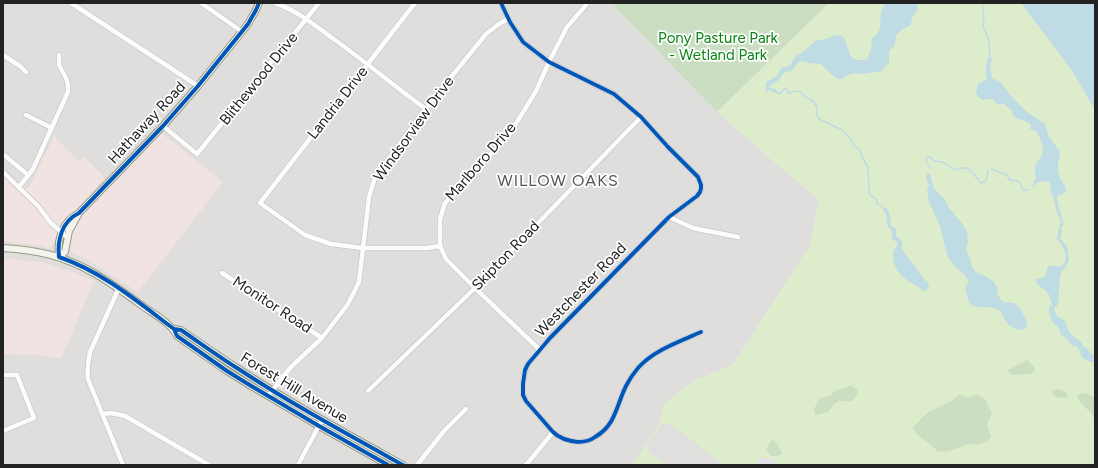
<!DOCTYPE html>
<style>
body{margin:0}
#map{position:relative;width:1098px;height:468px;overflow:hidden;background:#f0eeeb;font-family:Figtree,sans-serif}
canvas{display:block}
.frame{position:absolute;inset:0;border:4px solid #222;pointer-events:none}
</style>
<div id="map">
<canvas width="1098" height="468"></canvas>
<div class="frame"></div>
</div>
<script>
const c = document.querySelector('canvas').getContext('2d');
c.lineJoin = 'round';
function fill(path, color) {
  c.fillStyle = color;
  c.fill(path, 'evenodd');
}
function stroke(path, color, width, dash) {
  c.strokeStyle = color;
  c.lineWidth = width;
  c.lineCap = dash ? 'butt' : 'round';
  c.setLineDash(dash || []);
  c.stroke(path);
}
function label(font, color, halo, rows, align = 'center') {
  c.font = font + ' Figtree,sans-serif';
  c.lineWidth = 3.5;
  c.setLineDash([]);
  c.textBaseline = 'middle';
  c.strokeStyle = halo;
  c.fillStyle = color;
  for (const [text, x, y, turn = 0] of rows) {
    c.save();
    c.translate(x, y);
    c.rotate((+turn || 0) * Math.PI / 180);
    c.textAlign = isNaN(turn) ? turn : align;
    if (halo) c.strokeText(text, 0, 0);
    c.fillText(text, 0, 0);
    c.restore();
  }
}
fill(new Path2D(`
 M3 3H613V5L717 112 819 200 810 246 733 365 696 380 664 404 659 425 642 451 632 465H3Z`), '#dfdedc');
fill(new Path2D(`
 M160 132 223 182 138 292 109 274 90 261 73 253 69 248 70 237 74 224Z
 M54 136 79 161 84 157 105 178 63 223 60 228 53 244 50 249 41 246 3 241V176L28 189Z
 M3 258 41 262 70 271 94 281 61 359 40 355 3 354Z`), '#f1e3e1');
fill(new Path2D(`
 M829 3H1021L1071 69 1095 110V397L1090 395 1081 403 1085 407 1094 420 1095 465H632L642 451 659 425 664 404 696 380 733 365 810 246 819 200 717 112Z`), '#ddeccb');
fill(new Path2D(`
 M613 3H829L717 112 613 5Z
 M1027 360 1035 368 1034 372 1029 374 1012 375 1009 373 1008 370Z
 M849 386H852L857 389 858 392 855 398 853 400 850 401H839L834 404 829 411 817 415 815 414C813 409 817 399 824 397 827 396 829 397 831 396 836 386 842 391 849 386Z
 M1058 389 1065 391 1068 396 1067 397C1061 397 1054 400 1052 392L1054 390Z
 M1084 393 1095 397V429C1095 427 1095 422 1094 420 1091 410 1080 405 1077 396L1079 394Z
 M960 394C966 398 970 399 976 394L985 399 992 413 987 425 991 436C990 438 989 440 987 441 981 446 972 443 965 445 955 448 948 454 937 451 931 442 919 439 912 428L928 412 950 402Z
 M773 439 780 449 782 454 776 456H771L767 451V447Z`), '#cbdec1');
fill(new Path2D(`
 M668 422 724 465H666L647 451 649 448 646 446 663 423 667 425Z`), '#e0dfde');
fill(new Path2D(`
 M761 457 765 459 767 458 771 460 772 459 779 465H766L765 463 762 465H759L756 463Z`), '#e2e1e5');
fill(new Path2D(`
 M886 3H917L918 9 912 18 911 24 910 26 903 29 896 35 895 45 889 51V62L882 71 863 74 856 73 850 74 842 79H838L831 74 821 64 810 63 801 61 796 64 792 71 784 72 779 80 769 86 770 88 776 89 778 92H780L784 88H786L790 92 792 91V93L790 94H788L786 90H784L781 94H777L774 92 768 90 766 93V82L777 76 781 68 789 66 797 55 803 52 815 41 826 39 836 35 842 36 845 40 851 57 857 60H867L871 49 872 38C884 30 879 23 881 12 882 8 884 6 886 3Z
 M1021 3H1095V110L1071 69Z
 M988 57 992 58 990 66 992 78 1000 82 1012 97 1027 112 1045 124 1049 137 1059 150 1060 155 1058 162V169L1060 178 1065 186 1066 191 1065 193 1058 196 1057 198 1059 209 1064 224 1061 227 1062 233 1060 238 1068 248V255L1069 261C1067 265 1064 268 1062 271 1057 282 1061 295 1057 306L1054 308 1057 316 1065 321C1067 325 1067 329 1070 333 1075 339 1081 340 1084 347 1089 348 1090 355 1095 356V363C1091 362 1085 360 1082 357 1080 354 1080 350 1078 347 1068 346 1070 338 1061 335 1059 325 1057 328 1052 321 1050 317 1049 312 1049 307L1052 305C1050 292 1046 291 1037 284L1036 279C1049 277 1045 276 1048 266 1053 264 1056 268 1061 266 1067 264 1066 254 1064 249 1062 245 1058 242 1057 238 1058 232 1059 227 1061 222L1056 209 1054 198 1051 193 1050 183 1047 181 1035 183 1034 182C1038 175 1034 174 1035 167 1036 162 1040 160 1042 155 1045 148 1040 140 1038 133L1036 131 1030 129 1031 126 1030 123 1014 117 1012 111 1004 104H997C991 96 990 100 982 100L977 95 976 91 978 84 986 80V67Z
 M927 173H929L930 174 934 189 945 199 948 207 962 223 967 232 968 241 966 250 970 258 972 267 976 272 987 277 994 282 997 288 998 295 1001 300 1004 302 1014 303 1020 308 1027 321V326L1024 329C1018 331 1011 328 1007 323 1003 319 1004 313 999 310 991 305 977 309 972 305 967 302 967 293 965 288L969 281 963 273 955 267 947 255 940 226 929 202 927 190 929 186 926 177Z
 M883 208H886C891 213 890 220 891 226L896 229V236L903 242 901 248 912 263 916 267 924 279 928 282 929 287 926 291H924C907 279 893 276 893 252L897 246 898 243 892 239V231C891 230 888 227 888 226 886 220 888 215 883 210Z`), '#bfdbe3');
stroke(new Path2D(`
 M982 3 984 16 983 26 987 35 989 42 990 57
 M792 92 795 91 801 92C804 97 806 98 812 100L817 107V115L819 119 842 130 851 139 853 144 860 150 863 159 868 167 869 189 870 195 876 199 877 203 883 208
 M930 168 926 161V158L928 157 931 158 934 161 943 162 955 170C957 169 959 168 962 168 970 166 976 178 981 183 988 182 987 175 988 170
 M992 169 998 172 1006 174 1010 180 1017 181 1019 182 1023 190H1029
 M1033 187 1035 183`), '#bfdbe3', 1.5);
const street = new Path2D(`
 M71 3 198 86
 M201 3 241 31
 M275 3C298 11 316 26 335 40 366 62 395 87 426 109
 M415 3 260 203 305 235 331 244 347 246 362 248H427L440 246
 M501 3 510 22 523 42 549 62 614 94 641 117 668 147 698 177 701 185V188L700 192 697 196 669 217 550 338 528 364 525 370 523 384V395L526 401 553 432C560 439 568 441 578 442 585 442 590 441 595 437 616 425 616 406 626 386 629 380 633 374 638 368 654 350 679 342 701 332
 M3 55 20 66 26 72
 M26 115 52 128
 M163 126 197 154 319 3
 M4 155 28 175
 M3 172 38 206 51 223 67 237
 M19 187 33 169 68 92V85L66 78 59 65V55
 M669 217 693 228 738 237
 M222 273 322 338
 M119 288 90 352C88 361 87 369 88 379L123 465
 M540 350 475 288 446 259 440 246V219L445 203 509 135 536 91 549 62 567 27 586 5
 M3 375H17L34 418 3 431
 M368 391 475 288 641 117
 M268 396 291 367 322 338 348 304 359 282 369 197 375 177 430 103 486 34 499 24 508 19
 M103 414 111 413 125 416 209 465
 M298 465 322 420
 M417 465 444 431 466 409
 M525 465 527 464 553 432`);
const secondary = new Path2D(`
 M3 248C19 249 35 251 51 255 86 264 115 286 144 307 155 315 171 323 177 336L227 371 248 384 319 426 388 465
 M59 257C57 240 62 221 79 213L163 126 198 86 248 24 256 10 259 3
 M59 257 65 252 69 231 79 213
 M174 329 181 330C200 343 218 356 237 368 290 403 347 434 403 465`);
stroke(street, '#c9c8c7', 6);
stroke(secondary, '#999a82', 8);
stroke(street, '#fdfcfc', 4.5);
stroke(secondary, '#f4f4ed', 6);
stroke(new Path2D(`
 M501 3 510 22 523 42 549 62 614 94 641 117 668 147 698 177 701 185V188L700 192 697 196 669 217 550 338 528 364 525 370 523 384V395L526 401 553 432C560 439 568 441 578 442 585 442 590 441 595 437 616 425 616 406 626 386 629 380 633 374 638 368 654 350 679 342 701 332
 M59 257C103 272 138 302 174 329L177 336 227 371 248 384 319 426 388 465
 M59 257C57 240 62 221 79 213L163 126 198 86 248 24 256 10 259 3
 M174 329 181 330C200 343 218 356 237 368 290 403 347 434 403 465`), '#0057b8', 4);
label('15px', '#0c8416', '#fff', [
 ["Pony Pasture Park",718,39],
 ["- Wetland Park",718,56]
]);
label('15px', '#222', '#fff', [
 ["Blithewood Drive",259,79,-51],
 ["Landria Drive",338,103,-52],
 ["Hathaway Road",147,123,-47],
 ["Windsorview Drive",414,129,-54],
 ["Marlboro Drive",481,162,-49],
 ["Skipton Road",506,256,-46],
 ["Westchester Road",581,290,-46],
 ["Monitor Road",272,305,33],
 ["Forest Hill Avenue",294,388,31]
]);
c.letterSpacing = '1px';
label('16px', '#555', '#fff', [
 ["WILLOW OAKS",558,181]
]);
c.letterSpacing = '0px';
</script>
